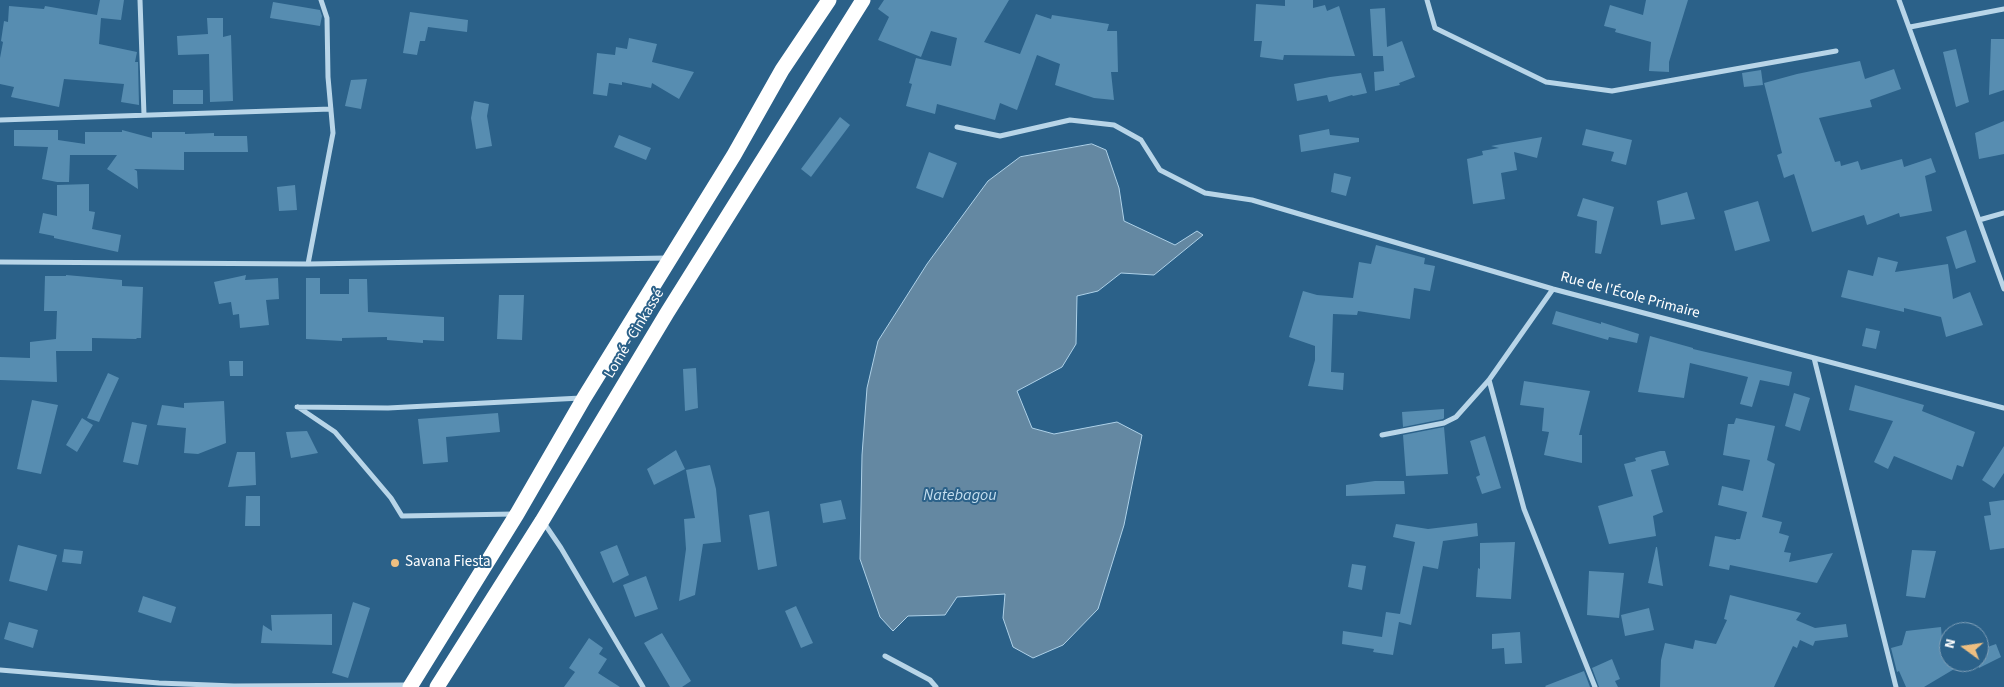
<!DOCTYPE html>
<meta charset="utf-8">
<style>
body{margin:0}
#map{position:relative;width:2004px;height:687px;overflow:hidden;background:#2b6189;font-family:"Source Sans 3",sans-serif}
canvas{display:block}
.north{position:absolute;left:1939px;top:622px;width:50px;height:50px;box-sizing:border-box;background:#2b6189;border:1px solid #80a0b8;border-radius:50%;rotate:284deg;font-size:14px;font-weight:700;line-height:20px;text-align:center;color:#fff}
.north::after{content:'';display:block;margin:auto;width:18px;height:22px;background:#eebf81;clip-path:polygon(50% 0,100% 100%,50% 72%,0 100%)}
</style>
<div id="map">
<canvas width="2004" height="687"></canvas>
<div class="north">N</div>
</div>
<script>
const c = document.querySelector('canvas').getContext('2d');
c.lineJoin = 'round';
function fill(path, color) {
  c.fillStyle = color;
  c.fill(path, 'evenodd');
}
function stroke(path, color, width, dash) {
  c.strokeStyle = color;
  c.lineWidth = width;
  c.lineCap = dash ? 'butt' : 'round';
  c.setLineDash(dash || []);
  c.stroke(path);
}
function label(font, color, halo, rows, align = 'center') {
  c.font = font + ' "Source Sans 3",sans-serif';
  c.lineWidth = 4;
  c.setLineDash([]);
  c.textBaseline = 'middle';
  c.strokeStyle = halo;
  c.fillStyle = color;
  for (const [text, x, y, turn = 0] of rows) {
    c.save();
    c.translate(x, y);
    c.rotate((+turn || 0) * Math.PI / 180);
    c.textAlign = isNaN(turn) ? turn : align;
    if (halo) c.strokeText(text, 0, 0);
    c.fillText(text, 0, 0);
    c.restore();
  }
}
const water = new Path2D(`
 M1092 144 1106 150 1119 188 1124 221 1175 245 1197 231 1203 235 1154 275 1121 273 1098 291 1077 296 1076 344 1062 367 1017 391 1032 428 1054 434 1117 422 1142 435 1124 525 1098 609 1063 645 1033 658 1013 647 1003 618 1005 594 957 597 945 615 908 616 893 631 880 617 860 559 862 455 867 388 878 341 927 264 988 181 1020 157Z`);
fill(water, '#6488a2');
stroke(water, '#aed1e8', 1);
fill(new Path2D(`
 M100 0H124L121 20 101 18 99 44 137 52 135 62H138L139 105 121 102 124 84 64 79 59 107 11 97 14 87 0 84V58L3 42 1 41 4 21 8 22 9 6 44 9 45 6 97 15Z
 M884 0H1009L984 42 1020 54 1036 14 1051 19 1052 15 1109 24 1107 31H1117L1118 72H1111L1114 100 1094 98 1055 85 1060 64 1037 55 1017 110 1000 103 995 120 937 104 935 114 906 106 912 84 909 83 916 58 951 66 957 38 931 31 921 57 878 40 889 17 878 9Z
 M1285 0H1313V8L1325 5 1327 11 1339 6 1355 56 1284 55 1283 60 1260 57 1262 41H1254L1256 4 1285 6Z
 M1646 0H1688L1669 62V72L1649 71 1651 42 1615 32 1616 29 1604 26 1610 5 1643 15Z
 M273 2 320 10 322 16 320 26 270 18Z
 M1385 8 1387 47 1402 41 1415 77 1399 83 1400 85 1375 91 1374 72 1384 71 1383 56H1373L1370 9Z
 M410 12 468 20 467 32 428 27 425 41H420L417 55 403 53Z
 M207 18H223V37L231 35 233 101 210 102 209 54 178 55 177 36 208 34Z
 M629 38 657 44 652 62 694 72 679 99 652 83 651 88 622 82V85L609 83 607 96 593 94 597 53 615 55 616 47 627 49Z
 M1991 39H2004V90L1989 95Z
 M1956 49 1969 102 1956 107 1943 52Z
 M1860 61 1865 79 1894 69 1901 89 1870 100 1872 107 1819 118 1835 162 1840 161 1841 166 1858 161 1861 170 1902 159 1904 167 1931 158 1936 172 1925 176 1932 211 1900 217 1899 213 1867 225 1864 215 1812 232 1794 174 1784 178 1781 168 1777 155 1782 153 1764 83 1797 74Z
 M1761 70 1763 85 1744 87 1742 73Z
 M1361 73 1367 93 1353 96 1352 95 1329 102 1327 95 1297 101 1294 84 1330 77Z
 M367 79 361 109 345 106 351 80Z
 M173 90H203V104H173Z
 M474 101 489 104 487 116 492 146 476 149 471 118Z
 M840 117 850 125 811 177 801 169Z
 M2004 121V154L1979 159 1975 133Z
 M1329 129 1330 135 1359 138V142L1301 152 1299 135Z
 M1586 129 1632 140 1626 165 1611 161 1614 152 1582 145Z
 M14 130H58V140L85 144V132H122V130L152 138V132H185V134L214 133V136H247L248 152H184V170L134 169 137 171 138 189 107 169 117 155H70L69 182H57L42 179 48 147 14 146Z
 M619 135 651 148 646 160 614 147Z
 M1542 137 1537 158 1514 152 1517 170 1501 173 1505 199 1473 204 1467 159 1483 155 1482 151 1499 148 1491 146Z
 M929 152 957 163 943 198 916 188Z
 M1334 173 1351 177 1346 196 1331 192Z
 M89 184V211L95 212 92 229 121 235 118 252 54 238V236L39 233 43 213 57 216V185Z
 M295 185 297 210 279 211 277 187Z
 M1687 192 1695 219 1661 225 1657 201Z
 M1583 198 1614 207 1601 254 1595 253 1597 221 1577 216Z
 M1758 201 1770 241 1735 251 1724 211Z
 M1966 230 1976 262 1956 269 1946 237Z
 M1376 245 1425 258 1424 264 1435 266 1430 291 1414 288 1410 319 1358 311 1357 315 1333 314 1331 372 1344 373 1343 390 1308 386 1315 360V346L1289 337 1303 291 1317 295 1353 298 1359 262 1371 264Z
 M1878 257 1898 262 1895 272 1948 264 1953 299 1970 292 1983 325 1946 337 1941 317 1904 308V312L1841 297 1848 270 1873 276Z
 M66 275 122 280V286L143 287 141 338H137L136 339 92 338V351H56L57 382 0 380V357L30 358V342L56 339 57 311H44L45 276H66Z
 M246 275 245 280 278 278 279 299 266 300 269 325 240 328 239 314 233 315 231 302 219 304 214 282Z
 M306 278H320V294H349V279H367L368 312 444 317V341L423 340V343L387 340V337L342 338V341L306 339Z
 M499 295H524L522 340 497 339Z
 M1556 311 1601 324V322L1639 334 1637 343 1609 337 1608 340 1552 324Z
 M1866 328 1880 331 1876 349 1862 346Z
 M1650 336 1693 348V349L1792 372 1789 386 1760 380 1752 407 1740 404 1748 377 1690 363 1684 398 1638 392Z
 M229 361H243V376H230Z
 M696 368 698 408 685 411 683 369Z
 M108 373 119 378 99 422 87 418Z
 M1524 381 1590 391 1579 435H1582V463L1544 455 1549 432 1542 431 1544 408 1520 405Z
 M1855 385 1924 405 1922 411 1975 432 1963 467 1957 465 1952 480 1894 456 1888 469 1874 462 1893 421 1849 410Z
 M1794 393 1810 398 1800 431 1785 426Z
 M32 400 58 405 41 474 17 469Z
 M224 401 226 443 198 454 184 453 186 428 157 425 162 405 184 408V403Z
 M1444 409V418L1443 419 1403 427 1402 412Z
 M498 413 500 432 446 437 448 462 423 464 418 419Z
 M82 418 93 425 77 452 66 445Z
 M1736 418 1775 426 1767 460 1775 464 1762 517 1782 522 1779 533 1789 536 1784 552 1791 553 1789 562 1833 553 1817 583 1730 565 1729 570 1709 566 1715 536 1736 540V539H1740L1747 512 1718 505 1722 486 1743 491 1750 460 1723 455 1728 424H1734Z
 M132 422 147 425 138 465 123 462Z
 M1444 427 1448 474 1406 476 1403 435Z
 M307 431 318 453 291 458 286 432Z
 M1485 436 1501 488 1482 494 1476 477 1480 475 1470 441Z
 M2004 446V473L1994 488 1982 480Z
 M676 450 685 469 654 485 647 469Z
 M1660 451H1665L1669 465 1651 470 1663 512 1653 516 1656 536 1609 544 1598 506 1633 496 1624 464 1636 461 1635 458Z
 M237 452H255L256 485 228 487Z
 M710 465 716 489 721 542 703 544 695 595 679 601 686 549 684 519 695 518 686 470Z
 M1375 481H1404L1405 494 1346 496V485Z
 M246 496H260V526H245Z
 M841 500 846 519 823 523 820 504Z
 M2004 500V548L1990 550 1984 516 1991 515 1989 502Z
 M769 511 777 566 758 570 749 515Z
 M1477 523 1478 536 1443 541 1438 569 1423 566 1411 625 1399 622 1393 655 1373 652 1374 649 1342 644 1343 631 1382 637 1386 612 1400 614 1415 542 1393 537 1396 524 1428 529Z
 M1515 542 1511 599 1476 597 1478 568 1480 569V543Z
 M18 545 57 555 47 591 9 581Z
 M617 545 629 575 613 583 600 552Z
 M1656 547H1657L1663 586 1648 583Z
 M64 549 83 551 81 564 62 562Z
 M1912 550 1936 551 1925 598 1906 596Z
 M1352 564 1366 566 1362 590 1348 587Z
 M1589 571 1624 573 1619 618 1587 615Z
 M646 576 658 609 635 617 623 585Z
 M1730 595 1801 613 1796 620 1815 628 1846 624 1848 637 1815 641 1813 646 1800 640 1797 648 1793 646 1774 687H1660L1661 660 1665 643 1693 649 1695 640 1716 644 1727 620 1724 619Z
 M143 596 176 607 171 623 138 612Z
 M353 602 370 608 348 678 332 673Z
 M796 606 813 643 801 648 785 611Z
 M1649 608 1654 630 1625 636 1621 615Z
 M332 614V645L261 643 263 625 272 631 271 615Z
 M9 622 38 630 33 648 4 639Z
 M1941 627 1942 639 1949 636V662H1966L1924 687H1906L1899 671 1897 672 1891 648 1902 645 1906 631Z
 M1520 632 1522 663 1505 664 1504 648 1492 649V634Z
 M662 633 691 681 682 687H670L644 643Z
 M589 638 603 648 599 654 607 659 598 673 620 687H564L575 672 569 668Z
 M1996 644 2001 657 1979 668V650Z
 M1612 659 1620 679 1615 681 1618 687H1599L1592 668Z
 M1584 671 1590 687H1546L1545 686Z`), '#578db1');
stroke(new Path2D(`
 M140 0 144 115
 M1427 0 1435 28 1546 82 1612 91 1836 51
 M1899 0 2004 289
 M1910 27 2004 9
 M0 120 331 109
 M957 127 1000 136 1070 120 1114 125 1141 140 1160 170 1205 193 1252 200 1553 289 2004 408
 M1979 220 2004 213
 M0 262 308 264 667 258
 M308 264 333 133 328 77 327 18 321 0
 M1814 358 1896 687
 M1489 380 1524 509 1595 687
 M297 407 388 408 581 398
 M298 407 335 432 391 498 402 516 514 514
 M1382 435 1444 423 1456 417 1489 380 1553 289
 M544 523 561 548 643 687
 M885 656 930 680 936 687
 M0 670 159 683 234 686 408 685`), '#b8d5e8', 5);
stroke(new Path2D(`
 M410 687 517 514 584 398 734 155 782 70 829 0
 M437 687 542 521 667 313 863 0`), '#fff', 15);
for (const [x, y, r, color] of [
 [395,563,5,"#eebf81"]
]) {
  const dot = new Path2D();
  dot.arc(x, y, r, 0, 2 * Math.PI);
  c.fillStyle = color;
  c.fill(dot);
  stroke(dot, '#2b6189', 2);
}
label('15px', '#fff', '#2b6189', [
 ["Rue de l'École Primaire",1630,296,15],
 ["Lomé - Cinkassé",635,334,-59]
]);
label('15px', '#fff', '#2b6189', [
 ["Savana Fiesta",405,563]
], 'left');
label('italic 16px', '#c4deef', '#2b6189', [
 ["Natebagou",960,496]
]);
</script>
